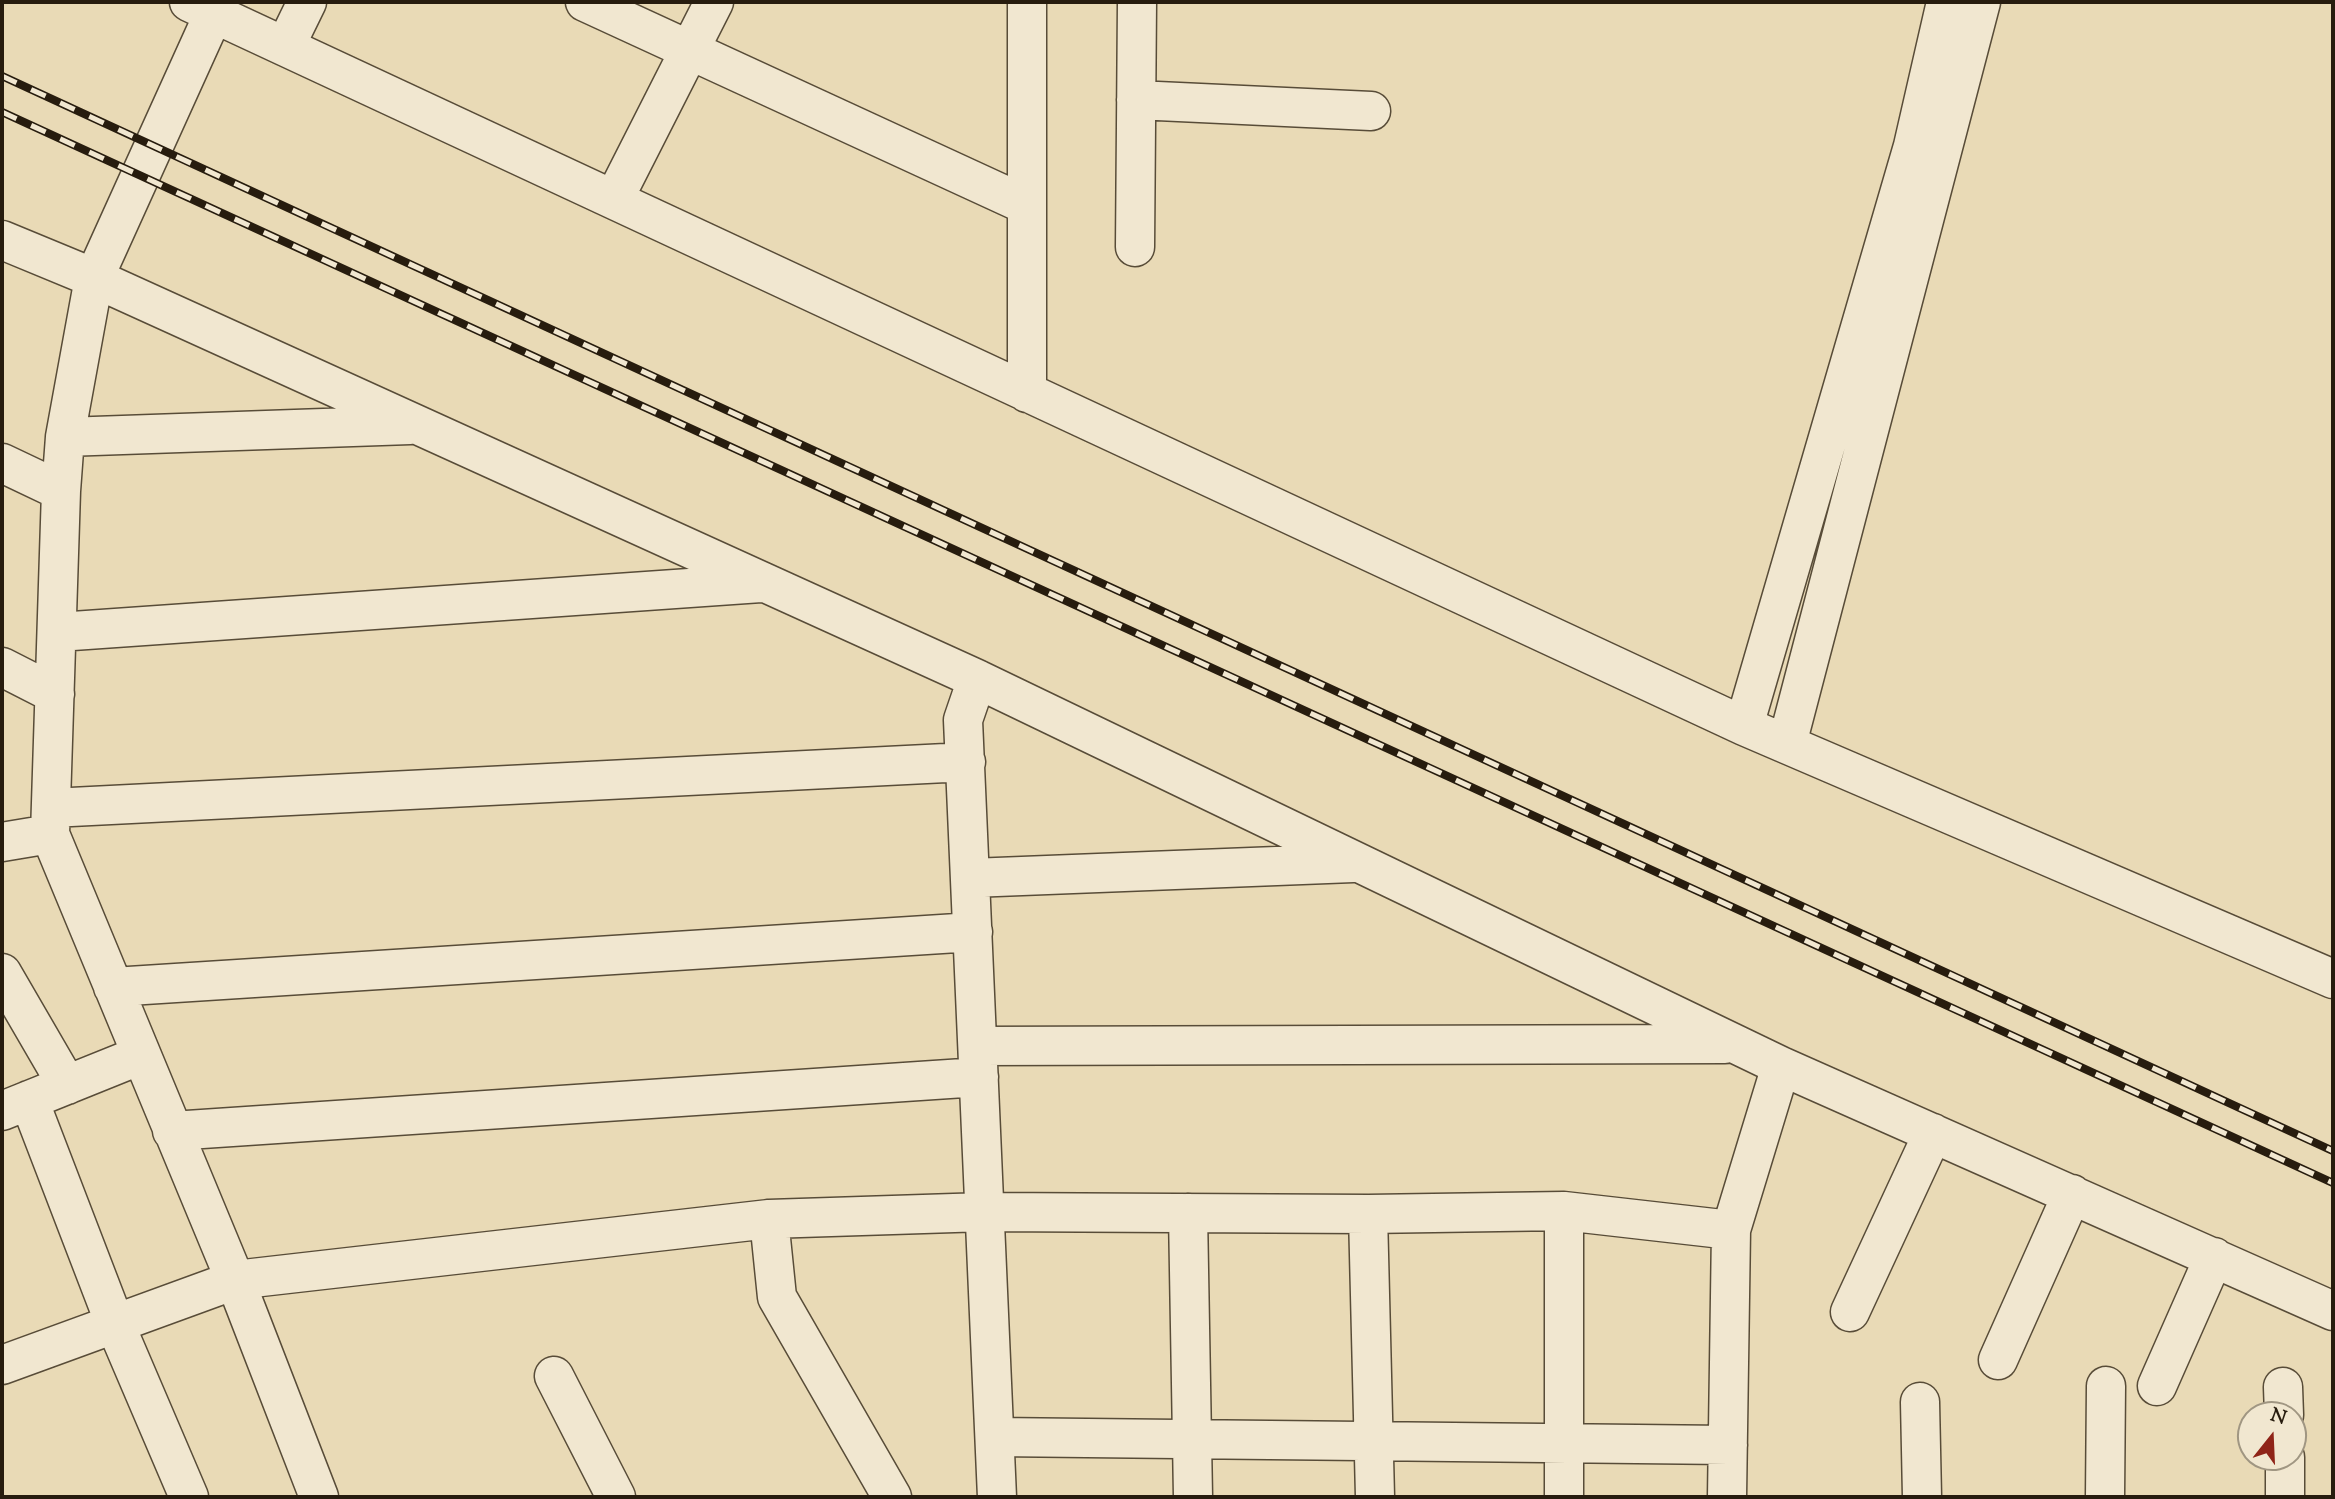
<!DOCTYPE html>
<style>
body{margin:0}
#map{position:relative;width:2335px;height:1499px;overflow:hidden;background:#e9dab6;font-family:"Sorts Mill Goudy",serif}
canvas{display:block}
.frame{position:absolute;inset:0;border:4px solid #271c0e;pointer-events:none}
.north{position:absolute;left:2237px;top:1401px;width:70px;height:70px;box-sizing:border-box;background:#f1e7d0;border:2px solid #a09682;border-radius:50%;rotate:18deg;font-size:19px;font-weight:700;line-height:28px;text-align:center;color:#271c0e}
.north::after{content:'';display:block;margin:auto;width:24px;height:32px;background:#8f2418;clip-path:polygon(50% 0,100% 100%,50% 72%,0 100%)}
</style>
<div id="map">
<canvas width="2335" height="1499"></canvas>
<div class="frame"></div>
<div class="north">N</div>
</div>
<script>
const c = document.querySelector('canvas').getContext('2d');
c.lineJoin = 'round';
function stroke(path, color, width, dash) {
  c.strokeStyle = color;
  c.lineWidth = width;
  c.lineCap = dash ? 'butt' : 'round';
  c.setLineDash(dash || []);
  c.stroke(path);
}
const minor = new Path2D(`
 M189 2 1744 726 2333 979
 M585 2 1026 205
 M1027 2V393
 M214 13 94 278 65 437 61 491 50 834 235 1280 319 1497
 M286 45 307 2
 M1136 100 1371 111
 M614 199 714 2
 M2 240 94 278 977 679 1781 1066 2333 1311
 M1135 247 1137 2
 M65 437 410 425
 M2 463 61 491
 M58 632 761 583
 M2 667 55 694
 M977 679 963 720 997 1497
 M1744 726 1913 146 1946 2
 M1787 744 1981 2
 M51 808 966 762
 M2 842 50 834
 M971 878 1353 863
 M2 973 67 1085
 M113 987 973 932
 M978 1046 1725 1044
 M29 1100 115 1324 189 1497
 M2 1111 141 1055
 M172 1131 979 1077
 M1564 1211V1497
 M1188 1213 1193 1497
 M1368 1214 1375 1497
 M769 1219 777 1297 892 1497
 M1850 1312 1933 1133
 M1998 1360 2072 1194
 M2 1365 235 1280 769 1219 985 1212 1368 1214 1564 1211 1731 1230
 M554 1376 616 1497
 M2157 1386 2214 1257
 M2283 1387 2284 1415
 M1920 1402 1922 1497
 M995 1437 1728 1445
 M2285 1457V1497
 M1727 1497 1731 1230 1781 1066
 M2105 1497 2106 1386`);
stroke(minor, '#584c38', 41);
stroke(minor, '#f1e7d0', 38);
const rail = new Path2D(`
 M2 76 2333 1151
 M2 112 2333 1183`);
stroke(rail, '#271c0e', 8);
stroke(rail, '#f1e7d0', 5, [16]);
</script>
